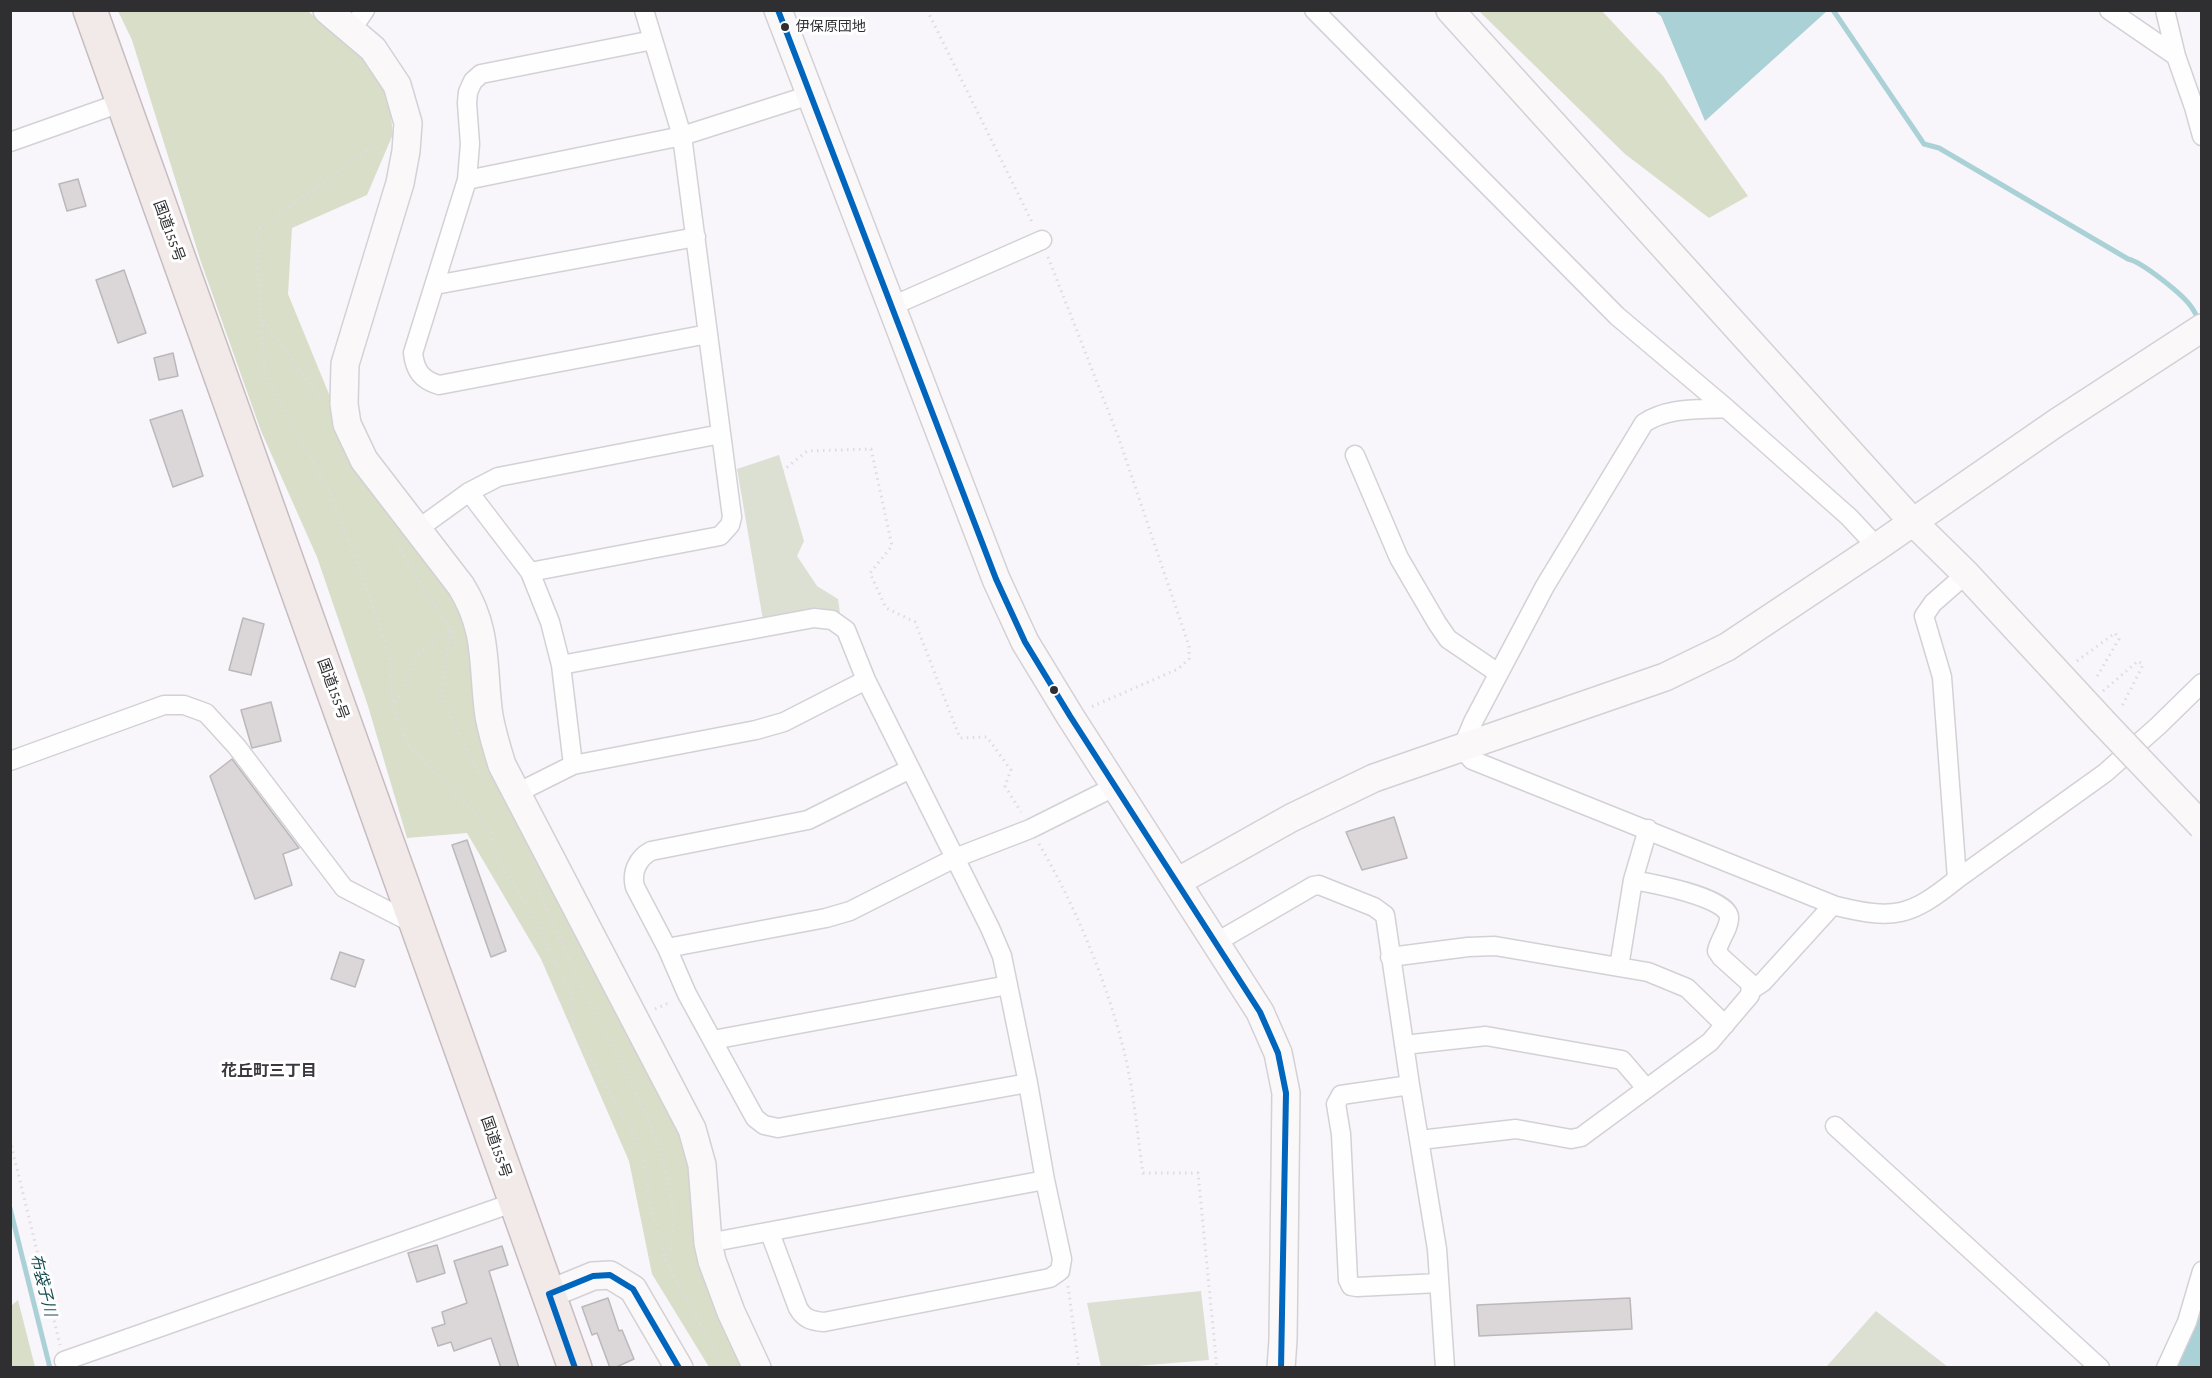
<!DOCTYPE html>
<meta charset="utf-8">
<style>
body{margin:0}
#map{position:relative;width:2212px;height:1378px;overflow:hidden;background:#f8f5fb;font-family:"Crimson Pro",serif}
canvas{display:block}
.frame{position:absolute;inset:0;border:12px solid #2f2e31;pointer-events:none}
</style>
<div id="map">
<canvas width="2212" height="1378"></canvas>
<div class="frame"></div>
</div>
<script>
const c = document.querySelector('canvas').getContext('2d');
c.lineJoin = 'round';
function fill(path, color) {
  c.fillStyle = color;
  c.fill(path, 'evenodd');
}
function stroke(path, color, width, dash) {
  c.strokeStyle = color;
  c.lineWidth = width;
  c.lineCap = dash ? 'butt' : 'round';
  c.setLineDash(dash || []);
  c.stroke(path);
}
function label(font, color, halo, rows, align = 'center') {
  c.font = font + ' "Crimson Pro","Noto Sans JP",serif';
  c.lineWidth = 6;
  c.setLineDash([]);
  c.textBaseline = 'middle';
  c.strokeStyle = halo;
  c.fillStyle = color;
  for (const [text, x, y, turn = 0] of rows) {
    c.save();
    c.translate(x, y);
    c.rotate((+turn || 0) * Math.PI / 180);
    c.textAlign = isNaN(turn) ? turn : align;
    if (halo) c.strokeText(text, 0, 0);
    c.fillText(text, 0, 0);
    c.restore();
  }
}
fill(new Path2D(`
 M779 455 804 541 797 556 817 586 838 599 840 613 814 612 763 620 737 469Z
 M1201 1291 1209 1360 1125 1367H1101L1087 1303Z
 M1876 1311 1948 1367H1826Z`), '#dce0d2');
fill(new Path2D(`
 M118 11H308L387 81 393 134 367 195 292 228 288 294 340 421 451 588 476 639 486 744 679 1123 747 1367H709L652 1274 629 1161 541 959 467 833 407 838 368 706 317 557 261 431 201 262 132 40Z
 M1479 11H1602L1663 76 1748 196 1709 218 1625 154Z
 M18 1300 35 1367H11V1306Z`), '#d9dec9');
fill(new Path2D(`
 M1654 11H1827L1705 121 1661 16Z`), '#aad1d6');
stroke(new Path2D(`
 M1833 10 1924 144 1939 148 2128 259C2142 262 2184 295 2192 308 2195 312 2197 317 2199 321
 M10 1208 50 1368`), '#aad1d6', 5);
stroke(new Path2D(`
 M2182 1368 2202 1330`), '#aad1d6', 33);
const building = new Path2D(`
 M78 179 86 206 67 211 59 184Z
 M124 270 146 333 118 343 96 280Z
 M173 353 178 376 159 380 154 358Z
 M182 410 203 476 173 487 150 420Z
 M243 618 264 624 251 675 229 670Z
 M271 702 281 741 252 748 241 710Z
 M232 759 299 848 283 854 292 885 255 899 210 776Z
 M1394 817 1407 858 1362 870 1346 832Z
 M467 840 506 951 491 957 452 845Z
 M340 952 364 960 355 987 331 979Z
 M437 1245 445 1273 417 1282 408 1253Z
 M502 1246 508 1265 489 1271 519 1368H501L491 1338 454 1351 451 1342 438 1346 432 1328 445 1324 442 1312 467 1303 454 1261Z
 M608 1298 619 1331 622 1330 634 1359 614 1368H610L597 1333 592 1335 582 1307Z
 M1630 1298 1632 1329 1479 1336 1477 1305Z`);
fill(building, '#dbd7d9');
stroke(building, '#bbb8ba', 1.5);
const street = new Path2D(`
 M1314 10 1617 316 1726 408 1849 517 1877 547
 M2109 10 2176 56
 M2165 10 2176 56 2194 107 2202 136
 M352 29 365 10
 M653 40 481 74 473 81 468 92 467 103 470 144 467 180 413 353C415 371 422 380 439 385L708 334
 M10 142 123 102
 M467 180 682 136 810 95
 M435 285 696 237
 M892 306 1042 240
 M1726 408C1697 410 1669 407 1644 423L1545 586 1473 722 1462 748 1472 760 1836 906C1894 920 1910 917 1957 879L2105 773 2158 726 2202 683
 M1355 455 1399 558 1437 623 1448 639 1498 673
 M469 492 530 572 550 622 561 665 573 765 517 793
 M418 529 469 492 498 477 721 434
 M530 572 720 536 730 525 732 517 682 136 644 10
 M561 665 814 618 832 620 846 630 866 680 990 928 1002 956 1028 1083 1045 1180 1062 1259 1060 1271 1050 1278 824 1322C812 1321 804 1319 798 1308L770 1233
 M10 761 164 705H184L206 713 237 747 344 888 416 925
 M573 765 756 730 784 722 866 680
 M910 769 808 820 651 851C638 858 631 872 635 887L667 948 687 994 755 1118 764 1125 778 1128 1028 1083
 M1957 879 1942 677 1924 616 1933 603 1966 574
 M1215 943 1313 886 1319 885 1374 907 1385 915 1410 1085 1437 1249 1445 1368
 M667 948 826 918 850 911 955 858 1030 829 1114 787
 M1390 957 1468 947 1495 946 1648 972 1687 988 1725 1025
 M1619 967 1633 880 1648 829
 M1751 990 1763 982 1833 905
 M713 1040 1008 985
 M1404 1045 1486 1036 1622 1060 1646 1088
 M1410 1085 1341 1095 1336 1104 1341 1134 1348 1280 1351 1286 1357 1287 1439 1283
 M1835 1126 2100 1368
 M1420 1140 1516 1129 1571 1139 1581 1137 1710 1042 1750 995 1751 984 1721 957 1717 951C1719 940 1730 927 1729 917 1728 897 1650 883 1633 880
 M708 1243 1045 1180
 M64 1361 515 1202
 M2166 1368 2187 1322 2202 1271`);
const secondary = new Path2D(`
 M327 10 373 49 397 85 408 123 406 151 400 183 345 364 344 404 347 424 364 460 461 586C489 631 482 667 489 716 492 732 497 749 502 765L692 1129 702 1165 708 1243 712 1261 731 1312 757 1368
 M778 10 996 579 1025 642 1070 716 1260 1012 1278 1053 1286 1093 1283 1340 1281 1368
 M1450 10 1913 522 1966 574 2102 721
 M1177 882 1291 818 1374 778 1665 677 1727 647 1877 547 2056 423 2202 328
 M549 1294 593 1276 610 1275 633 1289 679 1368`);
const highway = new Path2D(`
 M90 10 575 1368`);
stroke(street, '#d3d1d6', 21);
stroke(secondary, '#d3d1d6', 30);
stroke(highway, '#c7bdc0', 36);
stroke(new Path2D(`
 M927 10 1033 224
 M1048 257 1118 436 1189 646V659L1178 669 1091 707
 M261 319 265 375 331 495 368 592 390 659 393 705
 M321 399 261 317 256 231 373 146 382 153
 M782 471 807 451 871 449 892 546 870 573 886 608 915 622 960 738 987 737 1011 770 1005 786 1021 812
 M391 535 450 630 418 654 393 707 408 745 479 818 491 833 495 856 538 923 553 957 572 995V1012L576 1034 642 1150 649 1198 666 1262 725 1368
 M450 630 441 697 482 780
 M451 631 458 647
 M2077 661 2115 633 2119 639 2095 680
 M2103 691 2138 661 2143 665 2121 708
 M1039 844C1075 905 1107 982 1124 1051 1134 1091 1137 1133 1143 1173H1198L1217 1368
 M533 876C549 914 565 952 583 989 618 1061 696 1181 666 1262
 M655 1009 671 1002
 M10 1140 60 1345
 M1068 1286 1079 1368`), '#dedcde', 3, [1.5, 4.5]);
stroke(street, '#fefefe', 18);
stroke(secondary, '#faf8f8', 27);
stroke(highway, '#f2e9e9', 33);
const secondaryBridge = new Path2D(`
 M2102 721 2202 826`);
stroke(secondaryBridge, '#d3d1d6', 30, []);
stroke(secondaryBridge, '#faf8f8', 27);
stroke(new Path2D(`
 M778 10 996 579 1025 642 1070 716 1260 1012 1278 1053 1286 1093 1281 1368
 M549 1294 593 1276 610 1275 633 1289 679 1368
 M549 1294 575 1368`), '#0065bd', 6);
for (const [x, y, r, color] of [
 [785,27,5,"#2f2e31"],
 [1054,690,5,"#2f2e31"]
]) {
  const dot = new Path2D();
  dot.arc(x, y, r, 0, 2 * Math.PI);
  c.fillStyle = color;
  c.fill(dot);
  stroke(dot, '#fff', 2);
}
label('14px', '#2f2e31', '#fff', [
 ["伊保原団地",796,27]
], 'left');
label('15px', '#2f2e31', '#fff', [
 ["国道155号",169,231,70],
 ["国道155号",333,689,70],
 ["国道155号",496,1147,71]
]);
label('bold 16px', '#3b3840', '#fff', [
 ["花丘町三丁目",269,1071]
]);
label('italic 16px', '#1a4e52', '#fff', [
 ["布袋子川",43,1285,76]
]);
</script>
